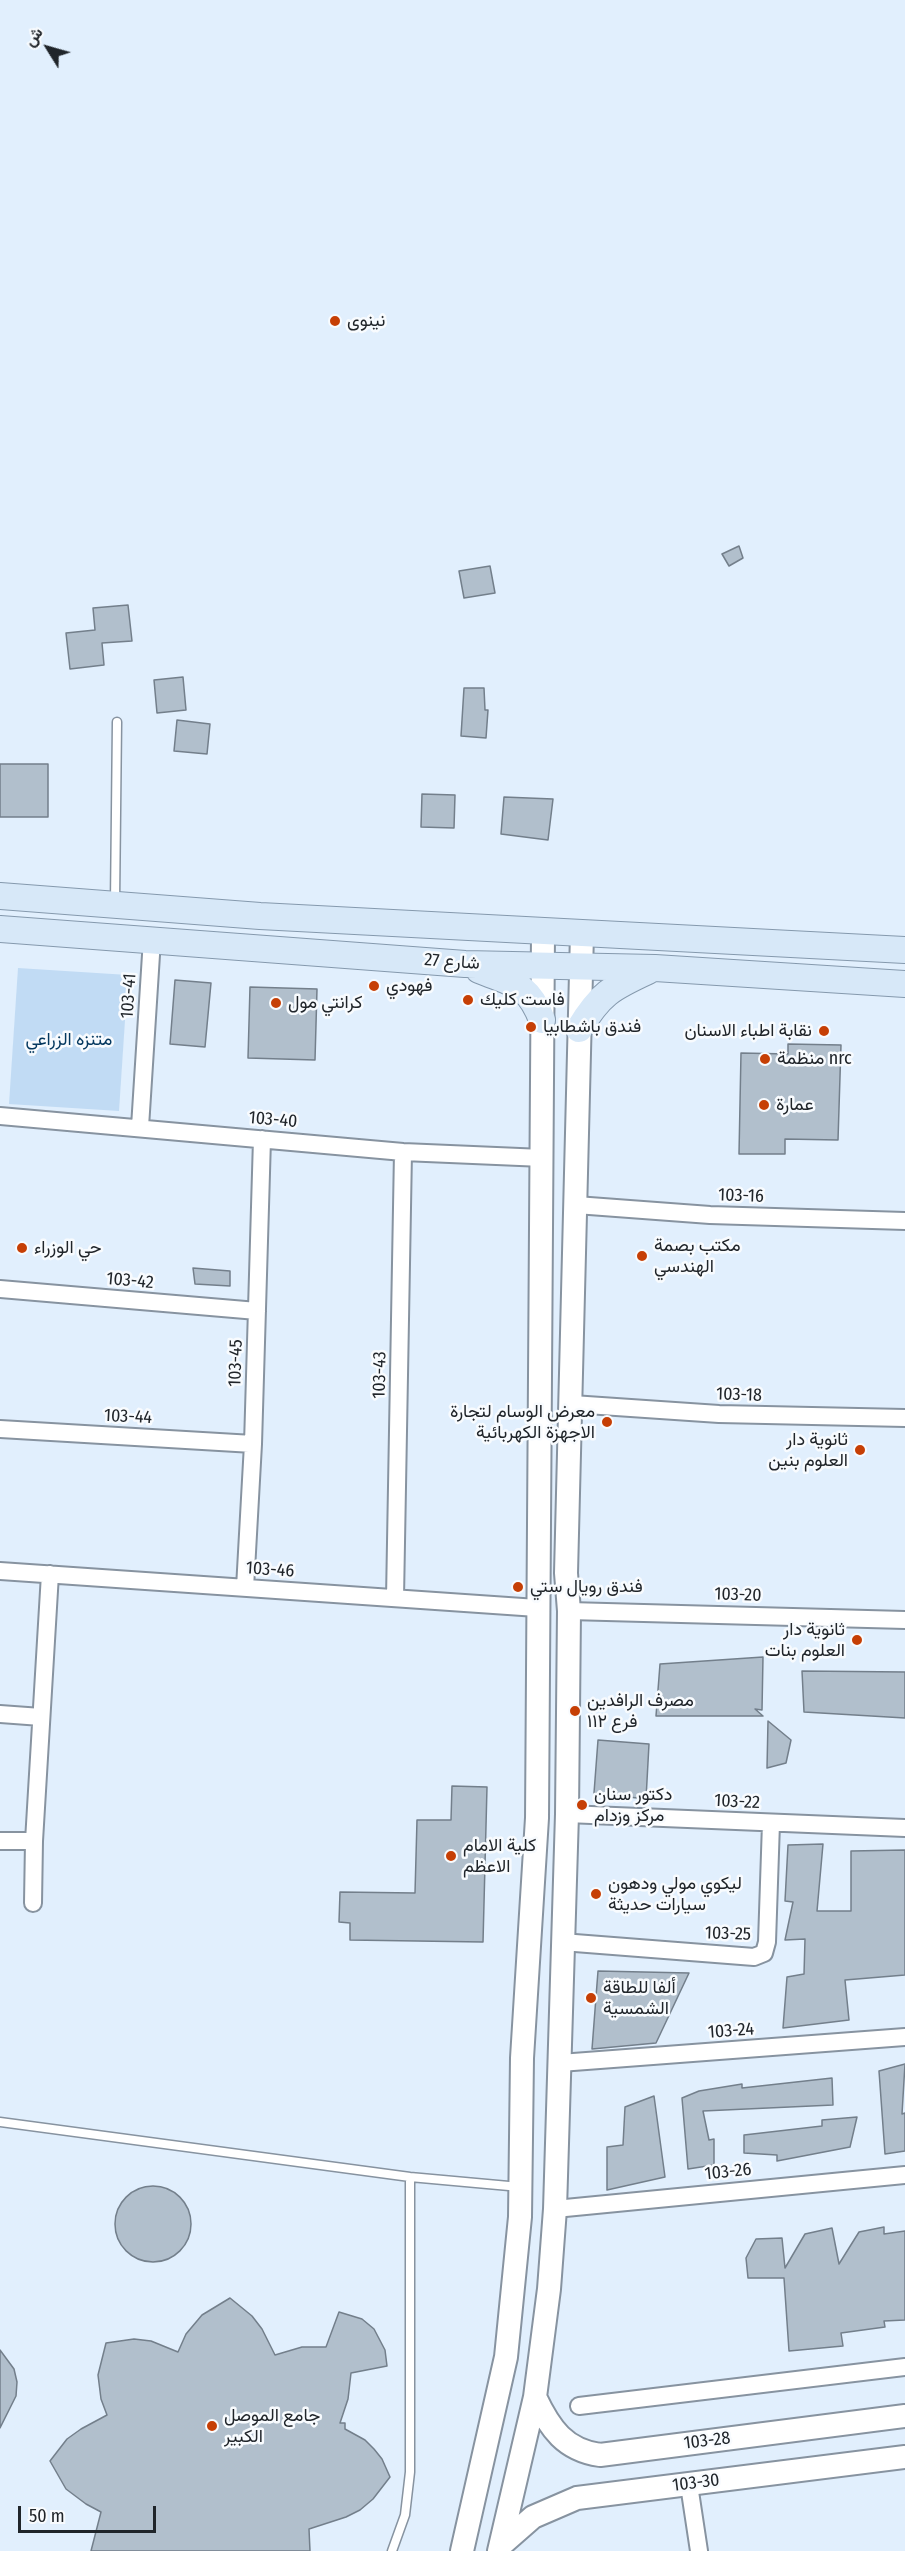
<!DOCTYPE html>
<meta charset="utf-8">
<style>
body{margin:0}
#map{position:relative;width:905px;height:2551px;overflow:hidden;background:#e1effd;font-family:"Fira Sans Condensed",Vazirmatn,sans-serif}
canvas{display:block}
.north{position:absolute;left:18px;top:18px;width:60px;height:60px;-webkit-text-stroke:4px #f8fbfe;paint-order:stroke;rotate:307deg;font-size:16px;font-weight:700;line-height:24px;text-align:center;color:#20252a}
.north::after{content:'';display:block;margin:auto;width:21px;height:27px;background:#20252a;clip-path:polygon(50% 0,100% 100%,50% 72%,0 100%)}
.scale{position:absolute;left:18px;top:2506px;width:138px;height:27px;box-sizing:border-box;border:3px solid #20252a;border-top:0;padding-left:8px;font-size:18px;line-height:21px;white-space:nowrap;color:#20252a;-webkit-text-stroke:4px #f8fbfe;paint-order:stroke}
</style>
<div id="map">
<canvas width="905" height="2551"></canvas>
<div class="north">ش</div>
<div class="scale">50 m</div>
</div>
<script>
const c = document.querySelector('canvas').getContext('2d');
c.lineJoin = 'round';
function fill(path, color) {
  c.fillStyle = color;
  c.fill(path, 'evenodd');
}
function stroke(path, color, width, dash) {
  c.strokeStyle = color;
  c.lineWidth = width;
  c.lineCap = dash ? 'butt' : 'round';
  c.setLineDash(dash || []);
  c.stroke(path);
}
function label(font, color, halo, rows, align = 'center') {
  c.font = font + ' "Fira Sans Condensed",Vazirmatn,sans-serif';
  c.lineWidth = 5;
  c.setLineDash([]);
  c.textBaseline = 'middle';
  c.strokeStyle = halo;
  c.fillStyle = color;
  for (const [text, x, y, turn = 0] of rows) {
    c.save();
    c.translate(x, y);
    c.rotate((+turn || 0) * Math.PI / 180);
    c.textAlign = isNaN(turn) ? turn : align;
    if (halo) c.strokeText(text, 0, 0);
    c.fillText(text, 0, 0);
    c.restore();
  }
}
fill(new Path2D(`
 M18 968 128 975 119 1111 9 1104Z`), '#c1dbf4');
const building = new Path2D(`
 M739 546 743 558 729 566 722 554Z
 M490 566 495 593 464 598 459 571Z
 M128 605 132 641 102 643 104 665 70 669 66 633 95 630 93 608Z
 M183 677 186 710 157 713 154 680Z
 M464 688H484L485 710H488L486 738 461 736Z
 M177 720 210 724 207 754 174 751Z
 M0 764H48V817H0Z
 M422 794 455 795 454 828 421 827Z
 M504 797 553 799 548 840 501 834Z
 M175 980 211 983 205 1047 170 1044Z
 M250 987 317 989 315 1060 248 1058Z
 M788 1044 841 1045 838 1140 785 1139V1154H739L741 1053 788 1054Z
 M193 1268 230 1271V1286L195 1284Z
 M763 1657 762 1710 755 1709 763 1716H656L660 1664Z
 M802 1671 905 1672V1718L804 1712Z
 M768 1721 791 1740 786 1763 767 1768Z
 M598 1740 649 1744 646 1799 594 1793Z
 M452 1786 487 1787 483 1942 350 1940V1923L339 1922 340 1892 415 1893 417 1820H451Z
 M823 1844 817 1911H851V1851L905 1850V1975L845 1980 849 2020 783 2028 787 1977 804 1974 805 1939 785 1940 793 1902 785 1901 788 1845Z
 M598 1971 689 1973 656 2043 592 2049Z
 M905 2064 902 2114 905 2113V2151L885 2154 879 2071Z
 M832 2078 833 2105 703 2111 709 2140 714 2139V2165L688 2169 682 2098 699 2091 742 2084V2088Z
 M654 2096 665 2177 607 2190V2147L623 2145 625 2107Z
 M857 2117 850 2147 777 2161V2155L744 2153V2135L822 2126V2120Z
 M115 2224a38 38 0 1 1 76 0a38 38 0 1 1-76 0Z
 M884 2227V2234L905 2231V2320L884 2321 885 2327 841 2333 843 2346 789 2351 784 2278H748L746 2258 756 2239 782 2238 785 2268 805 2234 832 2228 839 2264 859 2232Z
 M230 2298 252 2316 262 2329 275 2355 302 2347H326L339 2312 362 2319 374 2329 385 2350 387 2366 351 2373 348 2399 340 2423H345V2429L365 2440 374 2449 382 2459 390 2477 373 2499 360 2510 346 2517 309 2529 310 2551H91L101 2512 86 2504 66 2489 50 2461 67 2439 81 2429 107 2415 101 2399 98 2375 106 2343 134 2339 151 2341 178 2352 186 2334 202 2315Z
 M0 2350 14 2369 17 2382 16 2396 0 2428Z`);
fill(building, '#b1bfcc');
stroke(building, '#737f8b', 1.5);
const lane = new Path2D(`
 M115 902 117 722
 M0 2122 410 2177 520 2187
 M392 2551 405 2515 410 2472V2177`);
const street = new Path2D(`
 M0 1116 403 1152 543 1158
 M140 1127 152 939
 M576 1205 710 1215 905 1221
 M0 1289 257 1311
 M572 1404 719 1414 905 1418
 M0 1429 253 1444
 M0 1571 537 1608
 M245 1588 253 1444 262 1139
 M395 1598 403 1152
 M569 1611 905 1620
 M0 1714 41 1717
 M567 1814 905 1828
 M0 1841H34
 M33 1903 34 1841 50 1574
 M562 1942 754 1957 764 1953 767 1942 771 1823
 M560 2063 905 2037
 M555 2209 905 2175
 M579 2406 905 2367
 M689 2485 699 2551`);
const secondary = new Path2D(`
 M535 2397C550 2429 565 2450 600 2455L905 2416
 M501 2545 533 2517 577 2498 905 2457
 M462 2551 506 2357 520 2217 522 2058 537 1818 543 932
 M499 2551 535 2397 549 2289 555 2209 567 1814 569 1611 566 1573 582 933`);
const primary = new Path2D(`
 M0 896 260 916 905 950
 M0 929 465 964 655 968 905 984
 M479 970C513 984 528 983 542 1020
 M579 1029C600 994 611 988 648 971`);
stroke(lane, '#8793a0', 11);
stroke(street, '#8793a0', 20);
stroke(secondary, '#8793a0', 26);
stroke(primary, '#8599ad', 28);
stroke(lane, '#fff', 8);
stroke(street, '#fff', 16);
stroke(secondary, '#fff', 22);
stroke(primary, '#d7e8f8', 26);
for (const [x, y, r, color] of [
 [335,321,6,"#c63f05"],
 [374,986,6,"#c63f05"],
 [468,1000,6,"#c63f05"],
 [276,1003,6,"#c63f05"],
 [531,1027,6,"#c63f05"],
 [824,1031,6,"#c63f05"],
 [765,1059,6,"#c63f05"],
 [764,1105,6,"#c63f05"],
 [22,1248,6,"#c63f05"],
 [642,1256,6,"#c63f05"],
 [607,1422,6,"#c63f05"],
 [860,1450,6,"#c63f05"],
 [518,1587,6,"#c63f05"],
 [857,1640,6,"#c63f05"],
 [575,1711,6,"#c63f05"],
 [582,1805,6,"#c63f05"],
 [451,1856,6,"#c63f05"],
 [596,1894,6,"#c63f05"],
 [591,1998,6,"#c63f05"],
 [212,2426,6,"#c63f05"]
]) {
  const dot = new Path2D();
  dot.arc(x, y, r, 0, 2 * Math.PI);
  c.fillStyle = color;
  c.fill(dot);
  stroke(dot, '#f8fbfe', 2);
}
label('18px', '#20252a', '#f8fbfe', [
 ["نينوى",347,321],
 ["فهودي",386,986],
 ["فاست كليك",480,1000],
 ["كرانتي مول",288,1003],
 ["فندق باشطابيا",543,1027],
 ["نقابة اطباء الاسنان",812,1031,"right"],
 ["منظمة nrc",777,1059],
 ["عمارة",776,1105],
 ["مكتب بصمة",654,1246],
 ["الهندسي",654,1267],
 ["حي الوزراء",34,1248],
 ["معرض الوسام لتجارة",595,1412,"right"],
 ["الاجهزة الكهربائية",595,1433,"right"],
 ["ثانوية دار",848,1440,"right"],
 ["العلوم بنين",848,1461,"right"],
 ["فندق رويال ستي",530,1587],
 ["ثانوية دار",845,1630,"right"],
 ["العلوم بنات",845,1651,"right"],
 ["مصرف الرافدين",587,1701],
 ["فرع ١١٢",587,1722],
 ["دكتور سنان",594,1795],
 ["مركز وزدام",594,1816],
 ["كلية الامام",463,1846],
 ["الاعظم",463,1867],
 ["ليكوي مولي ودهون",608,1884],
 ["سيارات حديثة",608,1905],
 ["ألفا للطاقة",603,1988],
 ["الشمسية",603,2009],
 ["جامع الموصل",224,2416],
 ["الكبير",224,2437]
], 'left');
label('18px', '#20252a', '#f8fbfe', [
 ["شارع 27",452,962,4],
 ["103-41",129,996,-86],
 ["103-40",273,1120,5],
 ["103-16",741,1196,2],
 ["103-42",130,1281,5],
 ["103-45",236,1363,-88],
 ["103-43",380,1375,-89],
 ["103-18",739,1395,2],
 ["103-44",128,1417,3],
 ["103-46",270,1570,4],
 ["103-20",738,1595,2],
 ["103-22",737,1802,3],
 ["103-25",728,1934,2],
 ["103-24",731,2031,-4],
 ["103-26",728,2172,-6],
 ["103-28",707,2441,-7],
 ["103-30",696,2483,-7]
]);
label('18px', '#04385f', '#f8fbfe', [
 ["متنزه الزراعي",69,1040]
]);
</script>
